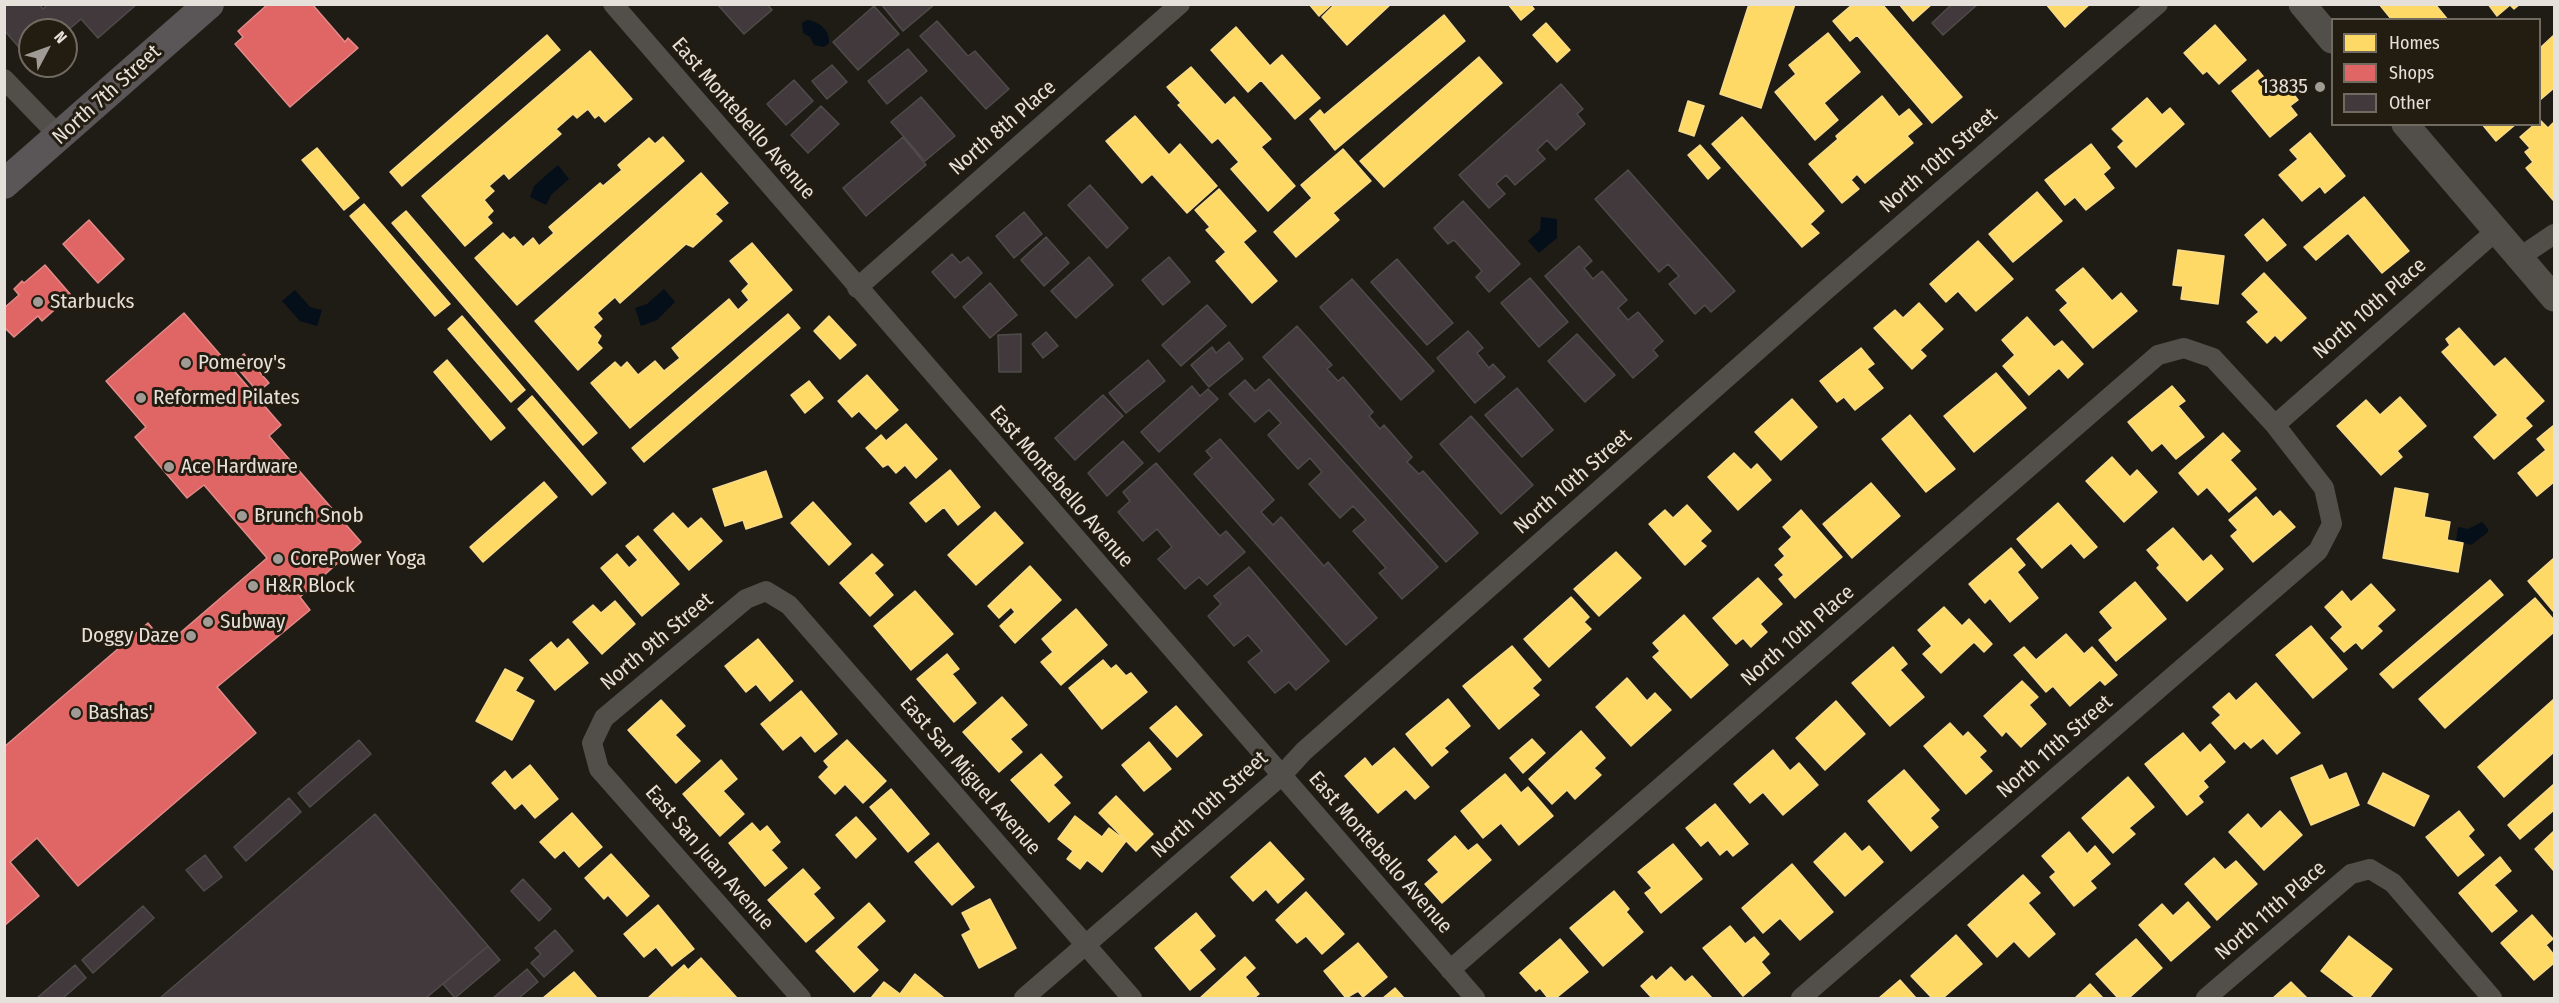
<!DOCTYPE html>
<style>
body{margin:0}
#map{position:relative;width:2559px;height:1003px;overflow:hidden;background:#1f1b15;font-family:"Fira Sans Condensed",sans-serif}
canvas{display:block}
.frame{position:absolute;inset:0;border:6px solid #e5e0d9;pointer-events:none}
.legend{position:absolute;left:2331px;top:18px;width:210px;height:108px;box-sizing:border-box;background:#231c11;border:2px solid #716a61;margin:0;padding:8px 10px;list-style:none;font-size:18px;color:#e5e0d9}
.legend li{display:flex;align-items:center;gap:12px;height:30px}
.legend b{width:30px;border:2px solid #716a61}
.north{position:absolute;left:18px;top:18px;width:60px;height:60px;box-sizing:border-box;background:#231c11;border:2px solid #716a61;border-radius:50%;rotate:49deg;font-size:16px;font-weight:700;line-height:24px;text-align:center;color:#e5e0d9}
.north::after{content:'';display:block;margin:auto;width:21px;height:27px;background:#a09b94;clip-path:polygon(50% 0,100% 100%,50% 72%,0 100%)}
</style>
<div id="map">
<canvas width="2559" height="1003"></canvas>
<div class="frame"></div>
<ul class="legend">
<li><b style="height:16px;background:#ffd966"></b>Homes</li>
<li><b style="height:16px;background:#e06666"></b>Shops</li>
<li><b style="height:16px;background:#42393c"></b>Other</li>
</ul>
<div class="north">N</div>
</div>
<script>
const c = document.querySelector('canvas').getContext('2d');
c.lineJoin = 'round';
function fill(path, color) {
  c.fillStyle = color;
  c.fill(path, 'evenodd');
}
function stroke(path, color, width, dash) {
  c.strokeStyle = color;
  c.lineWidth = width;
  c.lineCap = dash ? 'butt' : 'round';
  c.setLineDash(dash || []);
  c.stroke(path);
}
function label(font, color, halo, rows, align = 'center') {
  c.font = font + ' "Fira Sans Condensed",sans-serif';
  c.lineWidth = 6;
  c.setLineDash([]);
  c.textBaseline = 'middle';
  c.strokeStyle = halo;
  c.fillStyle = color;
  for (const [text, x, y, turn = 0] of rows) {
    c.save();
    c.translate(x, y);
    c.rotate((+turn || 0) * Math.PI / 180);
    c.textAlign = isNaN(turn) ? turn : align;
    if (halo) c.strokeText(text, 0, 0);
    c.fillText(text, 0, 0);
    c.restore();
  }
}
fill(new Path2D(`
 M807 20C820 22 830 30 829 43L824 47 814 45 810 37 803 33 802 23Z
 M558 165 569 179 551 195 546 205 530 197 534 186Z
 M1541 217 1557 219V238L1539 253 1528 241 1540 230Z
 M664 289 675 302 657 320 641 326 635 308 647 304Z
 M295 290 310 307 322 310 317 326 300 321 282 301Z
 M2482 522 2488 529V532L2471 545 2456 541 2458 527 2468 529Z`), '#040f1a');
const homes = new Path2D(`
 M1309 4H1332L1319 16Z
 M1335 4H1391L1347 45 1322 17Z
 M1508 4H1530L1534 9 1521 20Z
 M1749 4H1795L1761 108 1720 94Z
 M1853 4H1882L1962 97 1932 123 1857 35 1850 41 1833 21Z
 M1899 4H1932L1913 21Z
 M2046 4H2090L2065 27Z
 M2379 4H2435L2448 20H2392Z
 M2488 4H2520L2514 9 2510 5 2497 16Z
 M1444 15 1465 41 1335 150 1310 119 1320 110 1324 115Z
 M1546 23 1570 50 1557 62 1533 35Z
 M2215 25 2246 60 2219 84 2207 71 2203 74 2184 53Z
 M1236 27 1270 66 1282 55 1320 98 1295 119 1261 80 1248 92 1211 50Z
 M1828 33 1860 72 1824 103 1838 120 1815 140 1775 92 1796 74 1789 65Z
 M547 35 560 50 402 186 390 172Z
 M2554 35V88L2540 100V48Z
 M590 51 632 99 605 122 599 115 595 118 588 109 577 118 573 114 556 129 561 134 509 179 504 173 489 186 494 191 484 200 493 211 487 217 492 223 465 246 422 196Z
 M1479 57 1502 83 1384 187 1360 161Z
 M1191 67 1225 105 1234 97 1271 139 1261 147 1295 186 1268 211 1231 169 1239 162 1218 138 1212 143 1178 105 1181 103 1167 87Z
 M2258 70 2275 91 2285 83 2298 100 2290 106 2297 115 2270 137 2232 91Z
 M1882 96 1899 117 1909 109 1922 124 1907 136 1913 143 1865 183 1857 174 1851 180 1859 189 1842 203 1809 164 1838 139 1836 136Z
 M2147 98 2162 115 2170 108 2184 124 2136 167 2118 147 2124 141 2112 129Z
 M1688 101 1704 106 1694 136 1679 131Z
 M1135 116 1169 155 1180 144 1217 186 1187 213 1152 174 1142 183 1106 141Z
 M1742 117 1824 211 1810 224 1819 233 1802 247 1712 144Z
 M2540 120 2548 128 2554 122 2553 200 2526 168 2533 162 2525 152 2530 148 2520 137 2535 124H2540Z
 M2482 124H2516L2496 141Z
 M2310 133 2345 176 2325 193 2320 186 2302 201 2279 175 2298 159 2290 150Z
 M663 137 684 161 517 305 475 258 503 233 510 240 514 237 523 247 533 238 539 246 554 233 549 227 600 183 603 186 622 170 618 165 649 138 655 144Z
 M2091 144 2110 168 2103 174 2114 188 2086 210 2075 197 2065 205 2045 180Z
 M1700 145 1720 168 1708 179 1688 155Z
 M317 148 359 198 344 210 302 160Z
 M1343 149 1371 181 1333 213 1339 220 1296 257 1274 232 1312 198 1301 185Z
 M701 173 728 203 715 214 722 221 693 247 686 244 620 303 615 297 597 313 602 319 593 327 601 336 597 343 602 348 578 370 535 321Z
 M1219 189 1256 231 1243 242 1277 281 1252 303 1216 261 1226 252 1206 230 1210 227 1195 210Z
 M2037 192 2062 221 2013 262 1989 234Z
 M2364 197 2409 251 2382 273 2348 233 2316 260 2304 247Z
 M364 204 450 304 435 316 350 216Z
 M406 211 597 433 583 445 392 223Z
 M2263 219 2286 245 2267 261 2245 235Z
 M1978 241 2013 279 1976 311 1958 291 1946 302 1930 284Z
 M752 243 792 290 630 428 591 383 615 362 621 368 627 362 638 375 655 361 664 371 680 358 672 348 729 299 738 310 749 300 742 291 749 284 730 261Z
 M2178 250 2224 256 2218 304 2181 299 2183 286 2173 285Z
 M2083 268 2112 301 2121 293 2137 311 2093 348 2060 310 2068 303 2056 290Z
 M2264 273 2306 318 2281 341 2275 335 2267 343 2247 322 2259 312 2242 294Z
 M1919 303 1943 329 1920 350 1926 356 1912 369 1874 328 1895 310 1903 318Z
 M788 314 800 328 644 462 632 448Z
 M462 316 525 390 511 402 448 329Z
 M829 316 856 345 840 359 814 331Z
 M2027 317 2054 347 2062 341 2083 364 2068 378 2059 368 2029 395 2003 366 2015 355 2002 340Z
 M2459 328 2494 367 2505 358 2544 401 2525 418 2532 426 2494 459 2474 437 2498 415 2442 352 2450 345 2446 339Z
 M1861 348 1874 364 1867 369 1883 388 1855 410 1844 397 1837 402 1820 381Z
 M447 360 505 428 491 440 434 372Z
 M1996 373 2026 408 1974 452 1944 416Z
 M867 375 898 410 876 429 859 411 852 417 838 401Z
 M809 381 823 398 805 413 791 395Z
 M2172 386 2185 401 2178 406 2204 437 2176 459 2162 443 2152 451 2128 422Z
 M532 396 606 483 592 495 518 409Z
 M2400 397 2426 426 2397 451 2402 457 2381 475 2337 426 2366 400 2380 415Z
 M1792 399 1817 427 1781 460 1755 432Z
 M1910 415 1955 469 1926 492 1882 439Z
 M906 424 937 459 916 478 905 465 896 473 888 464 883 467 866 448 881 435 886 441Z
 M2554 425V482L2537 496 2518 473 2546 450 2537 439Z
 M2223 433 2240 451 2230 460 2256 489 2229 512 2207 487 2198 495 2179 473Z
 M1734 453 1751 470 1757 464 1771 480 1738 510 1708 477Z
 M2112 457 2130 477 2137 470 2157 492 2124 522 2086 481Z
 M950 470 980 507 958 525 944 507 926 522 910 503Z
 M766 471 782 517 746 529 743 520 725 526 713 489Z
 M544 482 557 497 483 562 470 547Z
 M1871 483 1900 516 1852 558 1823 524Z
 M2395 488 2428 494 2424 517 2450 522 2447 540 2463 543 2458 572 2383 558Z
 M2256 497 2273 517 2280 511 2295 527 2253 562 2231 536 2238 530 2229 520Z
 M813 502 851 544 829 565 791 523Z
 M2058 503 2097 547 2084 558 2071 543 2042 568 2017 539Z
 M1687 505 1711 531 1700 541 1706 546 1685 565 1649 524 1665 510 1673 518Z
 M1801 510 1842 557 1795 598 1779 579 1784 575 1775 565 1785 556 1779 549 1792 537 1783 527Z
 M995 512 1023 543 976 585 948 555Z
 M673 513 688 529 701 518 722 541 689 570 654 530Z
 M2173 528 2203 562 2211 555 2223 569 2187 601 2157 568 2160 565 2147 550Z
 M638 536 679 584 642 616 601 568 617 554 629 568 638 560 626 546Z
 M2011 548 2025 565 2017 572 2038 598 2010 622 1990 598 1985 603 1969 584Z
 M1616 552 1641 578 1599 616 1574 589Z
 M872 554 883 565 874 573 893 595 870 616 840 583Z
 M2554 558V610L2553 611 2528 581Z
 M1030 566 1061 600 1015 643 1000 626 1015 612 1011 607 999 618 988 606Z
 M1758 578 1782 604 1760 624 1767 632 1751 647 1743 638 1736 644 1713 618Z
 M2490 580 2503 595 2393 688 2380 674Z
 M2135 582 2166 619 2116 661 2099 640 2113 628 2100 612Z
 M2371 584 2395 610 2377 626 2382 631 2362 649 2356 642 2344 652 2331 638 2343 627 2325 607 2342 591 2351 602Z
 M915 591 953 634 911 670 874 626Z
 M1571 597 1589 617 1584 622 1591 629 1549 667 1524 639Z
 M2535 598 2554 620V632L2445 728 2419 699Z
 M615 601 635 624 602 654 573 622 593 605 601 613Z
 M1944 607 1962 626 1969 619 1992 644 1984 652 1974 642 1941 673 1923 654 1932 646 1918 630Z
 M1076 609 1107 645 1061 685 1041 662 1053 652 1042 639Z
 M1684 615 1728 665 1691 698 1653 657 1660 651 1653 643Z
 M2311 626 2347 669 2313 698 2276 655Z
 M2066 634 2084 654 2092 647 2117 675 2105 685 2100 680 2070 706 2053 686 2046 692 2014 655 2024 647 2036 660Z
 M568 639 588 663 555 690 530 660 551 642 557 649Z
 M758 639 793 681 770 701 756 684 746 692 725 666Z
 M1512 646 1541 680 1532 688 1539 695 1499 729 1463 686Z
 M1893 647 1907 664 1900 670 1924 697 1890 726 1852 683Z
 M947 654 959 669 952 674 976 703 954 722 917 679Z
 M1103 660 1111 669 1116 665 1126 676 1131 673 1147 692 1102 729 1069 688Z
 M505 669 523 678 515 691 534 701 512 740 476 721Z
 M1627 678 1647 701 1655 693 1671 710 1631 746 1596 707Z
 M2022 681 2038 697 2029 705 2046 724 2021 747 2006 731 2002 736 1984 716Z
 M2256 683 2300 733 2277 754 2263 738 2251 748 2244 741 2235 749 2212 723 2221 715 2213 707 2229 693 2236 701Z
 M801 691 837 734 815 752 801 735 783 750 761 724Z
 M1002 697 1027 725 1010 739 1022 752 999 772 963 732Z
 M1448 699 1470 726 1444 748 1448 752 1432 766 1406 734Z
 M2554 699V752L2504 797 2478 767Z
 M661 700 685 726 675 735 700 761 676 783 628 730Z
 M1836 701 1865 734 1825 770 1796 738Z
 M1176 706 1202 735 1177 757 1150 728Z
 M1950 723 1963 737 1968 732 1986 751 1979 757 1992 771 1966 794 1924 746Z
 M1581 731 1605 758 1594 768 1601 775 1575 799 1567 790 1552 804 1529 779Z
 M2183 733 2200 753 2210 744 2225 762 2203 781 2208 787 2198 796 2203 802 2187 815 2145 764Z
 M1532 739 1545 753 1523 773 1510 758Z
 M847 740 886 781 863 803 845 784 835 794 819 777 829 767 824 761Z
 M1149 742 1171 769 1144 791 1122 765Z
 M1394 748 1429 787 1415 799 1406 789 1378 813 1345 776 1365 758 1372 767Z
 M1773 750 1790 771 1799 763 1818 785 1783 815 1763 792 1750 803 1734 784Z
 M1041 754 1062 777 1053 785 1070 803 1049 822 1011 780Z
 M721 760 737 779 723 791 744 814 720 836 683 794Z
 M530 765 558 799 535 818 522 803 515 809 492 783 505 771 512 780Z
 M2322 765 2329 780 2346 773 2359 805 2311 825 2291 778Z
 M1904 770 1939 810 1930 818 1938 827 1911 851 1868 801Z
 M2383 773 2429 796 2414 826 2368 803Z
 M1505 774 1521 793 1528 787 1553 816 1519 845 1501 823 1483 838 1461 811Z
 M2128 777 2154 807 2129 828 2135 834 2113 853 2082 818Z
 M2554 784V810L2520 839 2508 825Z
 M891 789 929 834 908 852 870 807Z
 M1116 796 1153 834 1136 851 1099 813Z
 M1715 804 1748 844 1733 856 1727 849 1720 855 1708 840 1701 846 1686 828Z
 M2280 811 2302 835 2264 870 2229 832 2248 814 2261 829Z
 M2459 811 2474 830 2468 836 2484 855 2458 876 2426 837Z
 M572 813 602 847 579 867 564 850 555 858 540 842Z
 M1075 816 1102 837 1109 828 1126 841 1102 872 1087 860 1080 869 1067 859 1073 851 1058 839Z
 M856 817 876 839 856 858 836 835Z
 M752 823 760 832 767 826 780 842 771 850 787 868 765 886 729 843Z
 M2554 831V871L2535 849Z
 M2069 832 2087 854 2095 846 2110 864 2090 881 2096 888 2074 906 2050 877 2056 872 2042 856Z
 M1845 833 1862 852 1869 846 1883 862 1845 896 1814 862Z
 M1455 836 1468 851 1477 844 1491 860 1442 903 1425 884 1439 872 1428 860Z
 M1270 842 1304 879 1278 903 1266 889 1253 901 1231 877Z
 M938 843 974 887 952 905 915 862Z
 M1673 844 1702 879 1661 913 1645 893 1652 888 1638 872Z
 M611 854 649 896 627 916 608 895 604 899 585 878Z
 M2500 857 2511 871 2494 885 2517 911 2492 932 2459 893Z
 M2214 858 2225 870 2236 861 2257 884 2217 920 2185 884Z
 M1792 864 1833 912 1800 940 1780 918 1763 933 1742 908Z
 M803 869 820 888 813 894 834 918 806 942 768 900Z
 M2023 875 2040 893 2028 903 2055 934 2029 957 2014 941 1997 957 1968 925Z
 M1614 891 1629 909 1626 912 1643 932 1603 966 1570 928Z
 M1306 892 1344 934 1322 954 1306 936 1297 943 1276 920Z
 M990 899 1016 948 979 968 962 935 971 930 962 913Z
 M2188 902 2210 927 2171 961 2139 925 2162 904 2173 916Z
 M869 903 885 921 856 947 878 970 854 992 816 951Z
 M658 905 694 949 672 966 656 947 644 957 624 934Z
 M1196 913 1215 936 1199 950 1215 969 1190 990 1155 948Z
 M2532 915 2553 939 2546 945 2554 955V963L2534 980 2501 943Z
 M1730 926 1745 944 1754 937 1769 954 1761 962 1770 973 1743 996 1703 948Z
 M1956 935 1982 964 1943 998H1932L1911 976Z
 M2349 936 2392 969 2369 998H2356L2321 971Z
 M1560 939 1588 972 1556 998H1548L1540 988 1536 991 1520 973Z
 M2136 939 2162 968 2129 998H2118L2096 974Z
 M1358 943 1387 977 1363 997 1358 991 1346 998 1324 971Z
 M1245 957 1255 968 1245 977 1259 994 1254 998H1200Z
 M701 958 737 998H678L676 996 673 998H648L684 965 688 970Z
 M1671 967 1685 982 1692 976 1712 998H1652L1641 986 1652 976 1656 981Z
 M574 972 597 998H543Z
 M915 974 943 997 942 998H871L884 982 900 994Z
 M1900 980 1916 998H1879Z
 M2291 982 2307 998H2273Z
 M2090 984 2103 998H2075Z
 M1395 988 1404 998H1383Z`);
fill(homes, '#ffd966');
stroke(homes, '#f7db88', 1.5);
const shops = new Path2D(`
 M268 4H312L345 42 348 38 358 48 290 107 235 44 243 37 238 31Z
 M89 220 124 259 98 283 63 244Z
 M45 265 71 295 42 321 38 316 14 337 4 327V308L19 295 14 289 22 281 24 283Z
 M184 313 281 425 269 436 361 542 300 597 310 610 217 687 256 733 78 886 37 838 10 862 39 896 4 926V747L148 623 166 645 267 558 204 485 187 498 135 437 146 427 106 381Z
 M244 354 269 383 258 392 233 363Z`);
fill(shops, '#e06666');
stroke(shops, '#e28b88', 1.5);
const building = new Path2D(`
 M39 4 43 9 48 4H137L98 38 81 19 66 32V30H30V60L4 30V5Z
 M717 4H767L772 10 744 34Z
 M881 4H935L903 31Z
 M1952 4H1978L1943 35 1932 23Z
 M874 6 899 34 858 70 833 42Z
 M937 21 968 56 975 51 1009 89 986 109 920 36Z
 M908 49 927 71 887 104 868 81Z
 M832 65 847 82 827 99 812 81Z
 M794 80 813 101 786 125 767 104Z
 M1561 84 1583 109 1577 114 1585 124 1556 150 1547 140 1537 150 1545 159 1515 185 1506 175 1496 184 1505 194 1489 208 1459 175Z
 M921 97 955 136 925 161 891 122Z
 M821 106 839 124 808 153 791 135Z
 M903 137 926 165 866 216 843 188Z
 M1628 170 1735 291 1711 312 1705 305 1695 314 1669 284 1679 276 1668 264 1659 272 1595 199Z
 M1090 185 1128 228 1107 248 1068 205Z
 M1463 201 1520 264 1489 292 1476 277 1482 271 1454 240 1448 244 1434 228Z
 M1024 212 1042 234 1014 258 996 236Z
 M1046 237 1069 263 1044 286 1021 260Z
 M1579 246 1592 261 1584 268 1593 279 1602 271 1627 300 1618 308 1628 320 1638 312 1663 341 1653 350 1658 356 1633 378 1545 276Z
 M952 254 960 263 968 257 982 273 955 298 932 272Z
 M1089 257 1113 285 1076 318 1051 291Z
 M1169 257 1190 282 1163 305 1142 280Z
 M1397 259 1453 323 1427 345 1371 282Z
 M1530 278 1568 322 1539 347 1501 303Z
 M1352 279 1434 371 1401 400 1320 307Z
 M990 283 1017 315 990 338 963 307Z
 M1207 305 1226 326 1181 366 1162 345Z
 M1297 326 1332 365 1327 369 1338 381 1343 377 1373 412 1369 416 1380 429 1384 425 1412 457 1407 462 1419 474 1423 471 1478 533 1446 562 1263 357Z
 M1468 331 1483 348 1477 353 1489 368 1493 364 1505 377 1475 403 1437 358Z
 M1046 332 1058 346 1043 358 1032 344Z
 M1021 334V372H999L998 335Z
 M1577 334 1615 375 1585 402 1548 361Z
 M1229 342 1243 359 1209 387 1191 365 1212 347 1216 353Z
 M1148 360 1165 381 1126 413 1109 393Z
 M1269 379 1438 567 1402 599 1379 573 1386 568 1353 531 1366 520 1353 506 1340 518 1309 484 1322 472 1310 458 1298 469 1268 435 1281 423 1269 410 1255 422 1229 394 1245 380 1255 391Z
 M1192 386 1200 396 1208 389 1218 399 1159 452 1141 432Z
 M1517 388 1553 430 1522 457 1485 415Z
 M1103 395 1123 416 1075 460 1055 438Z
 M1471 416 1533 485 1501 514 1440 444Z
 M1220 439 1274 500 1261 512 1273 525 1281 517 1324 566 1328 562 1377 618 1346 645 1194 474 1212 458 1206 451Z
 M1123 441 1143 463 1107 496 1088 473Z
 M1156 463 1220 536 1226 531 1245 552 1207 585 1199 577 1185 589 1158 559 1172 547 1157 529 1143 541 1118 512 1130 501 1123 492Z
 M1249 567 1329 661 1296 690 1289 682 1275 693 1248 662 1262 651 1248 635 1234 646 1208 616 1221 604 1214 596Z
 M359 740 371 754 310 807 298 793Z
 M289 798 301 812 246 861 234 847Z
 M375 814 488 946 426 998H160Z
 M205 855 222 877 204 891 186 870Z
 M523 879 551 909 539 921 511 891Z
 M143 906 154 918 93 973 82 960Z
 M555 930 573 951 544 977 531 963 541 954 535 948Z
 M488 946 500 960 455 998 443 984Z
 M75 965 86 978 63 998H37Z
 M527 969 538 982 519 998H493Z`);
fill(building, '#42393c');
stroke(building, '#4f4b4b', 1.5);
stroke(new Path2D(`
 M613 4 1475 998
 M4 79 60 137
 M2520 257 2554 234
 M857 288 1180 4
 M2275 425 2497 230
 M1450 970 2158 355 2184 348 2213 358 2275 425 2324 488 2332 524 2318 551 1801 998
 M801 998 599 769 592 743 604 718 746 599 766 591 789 605 1132 998
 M1024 998 1281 776 1304 751 1826 290 2158 4
 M2206 998 2351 874 2370 869 2393 883 2492 998`), '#524e4a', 20);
stroke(new Path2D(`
 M2302 4 2332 40
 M2405 124 2554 298`), '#524e4a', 27);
stroke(new Path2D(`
 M4 184 209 4`), '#5a5556', 30);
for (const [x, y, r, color] of [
 [2320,87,6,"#a09b94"],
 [38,302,6,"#a09b94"],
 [186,363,6,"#a09b94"],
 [141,398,6,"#a09b94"],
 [169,467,6,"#a09b94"],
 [242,516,6,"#a09b94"],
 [278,559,6,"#a09b94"],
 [253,586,6,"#a09b94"],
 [208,622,6,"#a09b94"],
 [191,636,6,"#a09b94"],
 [76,713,6,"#a09b94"]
]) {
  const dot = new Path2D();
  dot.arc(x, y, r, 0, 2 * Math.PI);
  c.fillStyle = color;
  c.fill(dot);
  stroke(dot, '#231c11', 2);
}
label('21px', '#e5e0d9', '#231c11', [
 ["13835",2308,87,"right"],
 ["Starbucks",50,302],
 ["Pomeroy's",198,363],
 ["Reformed Pilates",153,398],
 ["Ace Hardware",181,467],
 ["Brunch Snob",254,516],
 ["CorePower Yoga",290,559],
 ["H&R Block",265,586],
 ["Subway",220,622],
 ["Doggy Daze",179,636,"right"],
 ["Bashas'",88,713]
], 'left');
label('21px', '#e5e0d9', '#231c11', [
 ["North 7th Street",107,95,-42],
 ["East Montebello Avenue",743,119,49],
 ["North 8th Place",1003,128,-41],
 ["North 10th Street",1939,161,-41],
 ["North 10th Place",2370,309,-41],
 ["North 10th Street",1573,482,-41],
 ["East Montebello Avenue",1061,487,49],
 ["North 10th Place",1798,636,-41],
 ["North 9th Street",657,642,-40],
 ["North 11th Street",2055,747,-41],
 ["East San Miguel Avenue",970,776,49],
 ["North 10th Street",1210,805,-42],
 ["East Montebello Avenue",1380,853,49],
 ["East San Juan Avenue",709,858,49],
 ["North 11th Place",2271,911,-41]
]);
</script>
